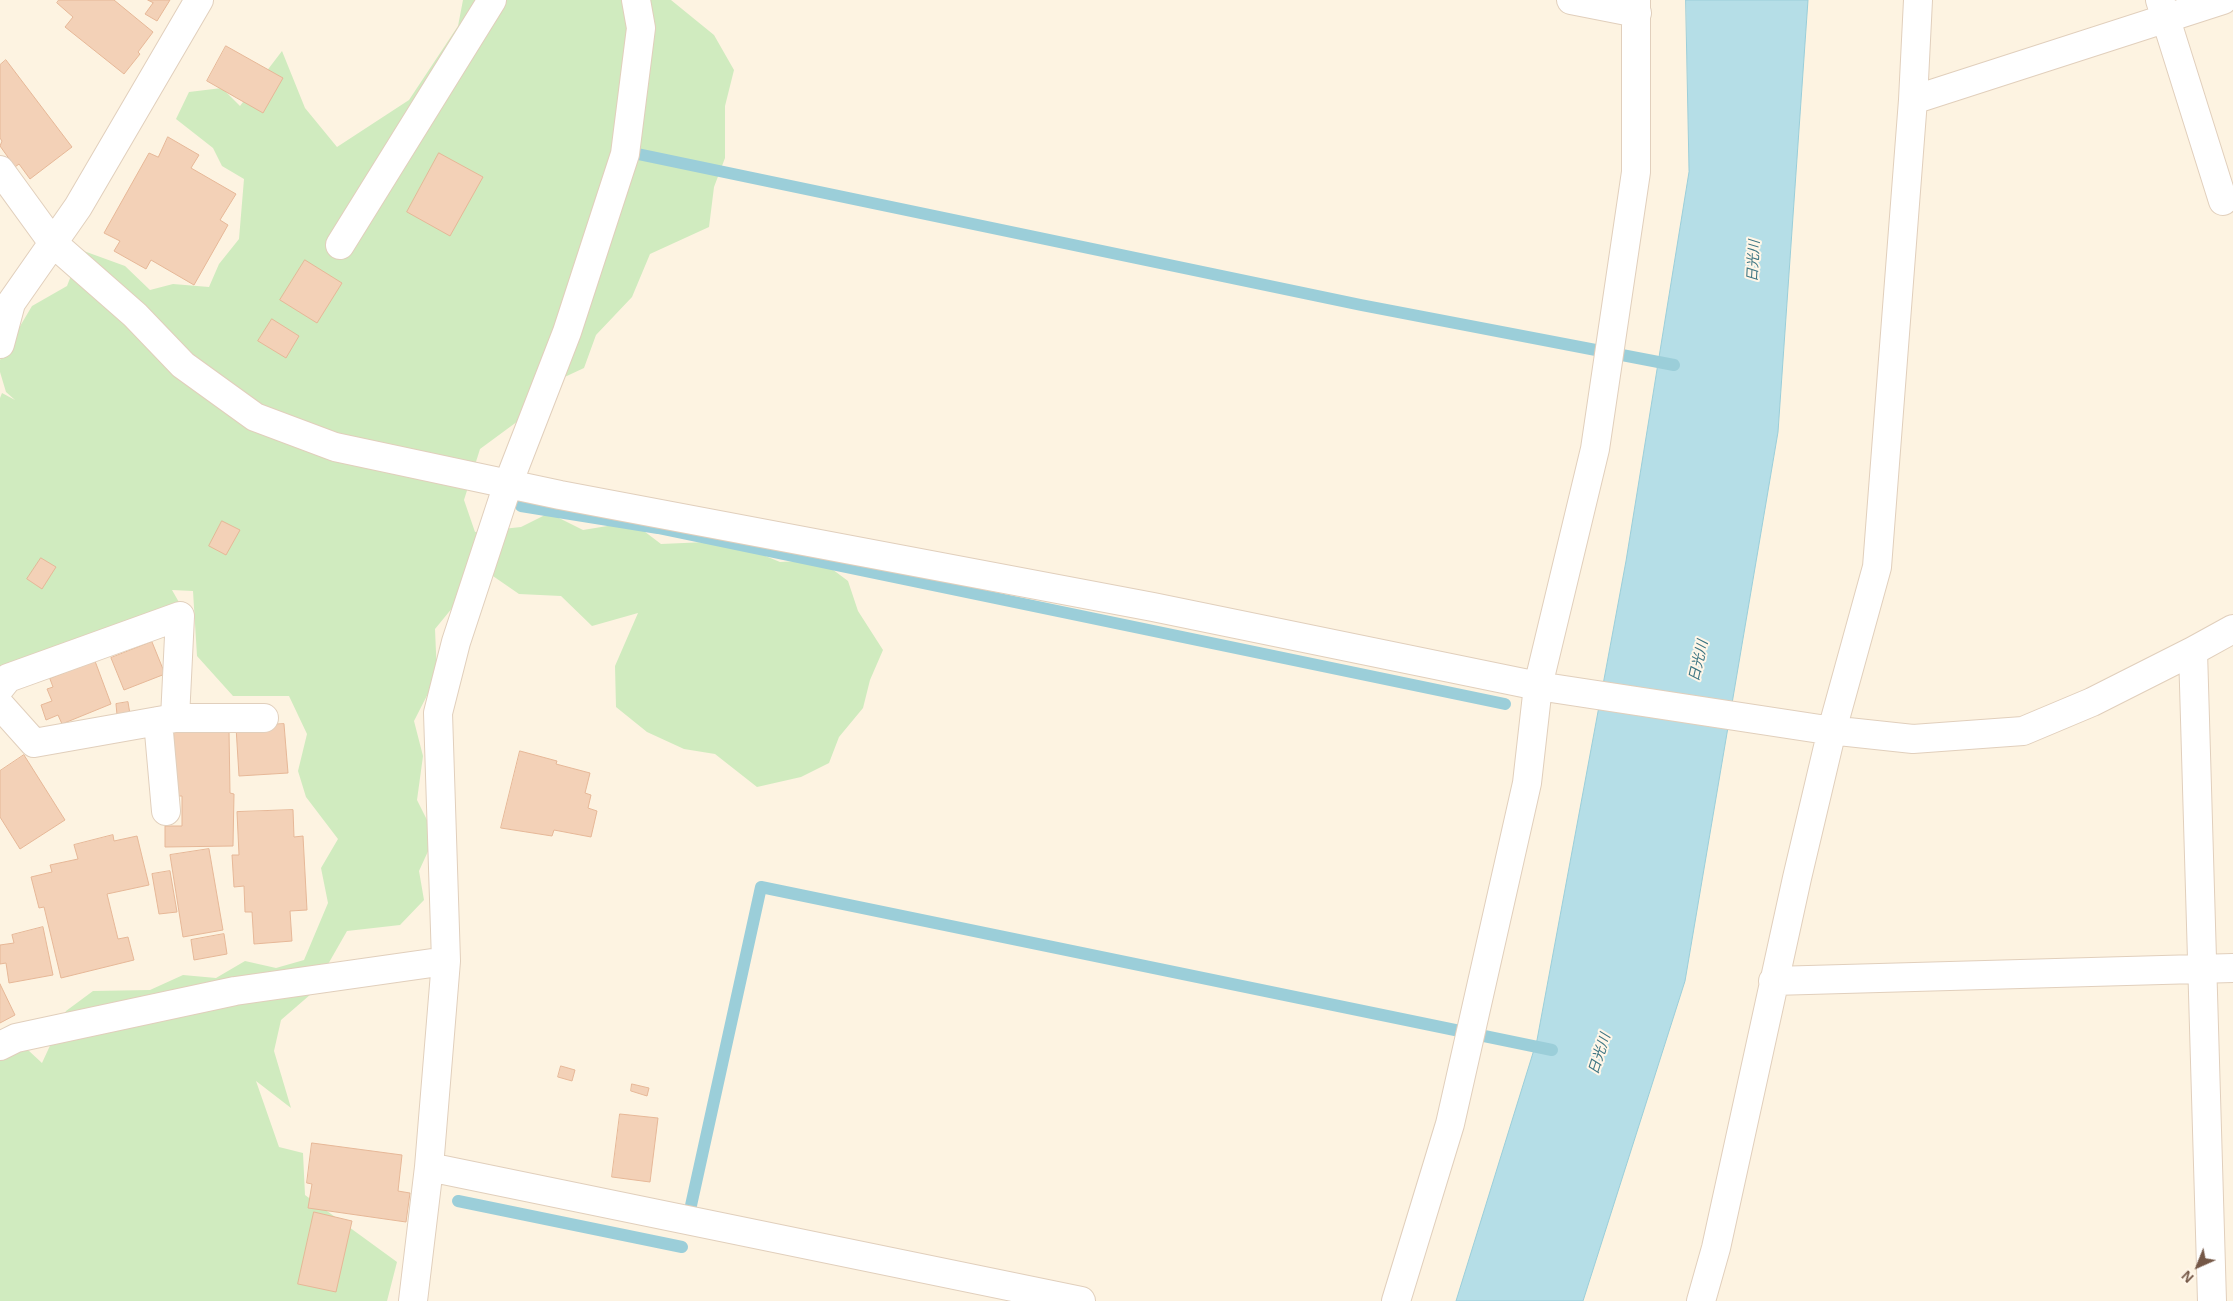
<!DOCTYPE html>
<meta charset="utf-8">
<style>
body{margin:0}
#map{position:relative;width:2233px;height:1301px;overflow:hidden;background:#fdf3e1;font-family:Helvetica,sans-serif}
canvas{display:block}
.north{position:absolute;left:2173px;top:1241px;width:50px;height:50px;-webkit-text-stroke:4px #fff6e8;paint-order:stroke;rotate:224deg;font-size:14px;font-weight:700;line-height:20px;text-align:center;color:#755847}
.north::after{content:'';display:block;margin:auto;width:18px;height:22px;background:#755847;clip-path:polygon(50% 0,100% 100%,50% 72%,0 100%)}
</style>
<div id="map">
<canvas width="2233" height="1301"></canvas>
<div class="north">N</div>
</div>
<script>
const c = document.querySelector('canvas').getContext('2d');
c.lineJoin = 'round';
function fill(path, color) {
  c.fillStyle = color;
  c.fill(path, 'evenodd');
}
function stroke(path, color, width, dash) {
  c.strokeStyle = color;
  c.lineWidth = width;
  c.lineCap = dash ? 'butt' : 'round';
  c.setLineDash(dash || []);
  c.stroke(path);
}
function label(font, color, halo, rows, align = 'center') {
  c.font = font + ' Helvetica,"Noto Sans JP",sans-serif';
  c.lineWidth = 4;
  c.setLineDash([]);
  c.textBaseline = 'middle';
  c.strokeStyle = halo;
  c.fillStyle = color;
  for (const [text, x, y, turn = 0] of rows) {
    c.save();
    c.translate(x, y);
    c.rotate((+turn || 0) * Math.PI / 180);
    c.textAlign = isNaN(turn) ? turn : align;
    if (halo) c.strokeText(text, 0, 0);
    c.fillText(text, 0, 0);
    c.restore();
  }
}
fill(new Path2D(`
 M463 0H671L714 35 734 70 725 106V158L714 187 709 227 650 254 632 297 596 335 584 368 541 388 518 421 480 449 464 500 475 532 521 527 549 513 583 530 632 522 661 544 729 541 780 562 820 560 848 581 858 611 883 650 870 680 863 708 839 737 829 763 801 777 757 787 715 754 684 749 647 732 616 707 615 666 638 613 592 626 561 596 519 594 490 574 453 607 435 629 437 676 414 721 423 756 417 800 435 836 419 871 424 900 400 925 347 931 311 994 281 1020 274 1051 291 1108 256 1081 279 1147 303 1153 305 1195 397 1262 387 1301H0V1057L28 1050 42 1063 66 1011 93 991 150 990 183 975 216 978 245 961 276 968 304 960 328 903 321 868 338 839 306 797 298 771 307 734 289 696H233L197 656 193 591 172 590 180 604 0 668V398L2 393 15 400 6 392 0 372V360L32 306 67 286 81 250 125 266 150 290 173 284 209 287 219 264 239 239 244 179 222 166 213 148 176 119 189 92 222 88 240 106 282 51 305 108 337 147 409 100 458 26Z`), '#d0ebbf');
const water = new Path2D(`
 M1686 0H1808L1778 432 1685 981 1583 1301H1456L1537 1040 1626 561 1689 172Z`);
fill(water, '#b5dee7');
stroke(water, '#9bced9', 1);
stroke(new Path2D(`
 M633 153 1361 305 1674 365
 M521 506 658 528 1505 704
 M458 1201 682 1247
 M690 1210 761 887 1552 1050`), '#9bced9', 12);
const building = new Path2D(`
 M59 0H114L153 32 138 52 140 54 124 74 65 27 73 17 57 3Z
 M148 0H170L157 21 145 14 153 3Z
 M226 46 283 78 263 113 207 81Z
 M6 60 72 147 30 179 19 164 15 167 0 146 2 141 0 138V65Z
 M168 137 199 155 191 168 236 194 220 220 228 225 194 285 151 260 146 269 114 251 120 241 104 233 149 153 158 157Z
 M439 153 483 177 450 236 407 212Z
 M305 260 342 283 317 323 280 300Z
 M272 319 299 336 286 358 258 341Z
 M222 521 240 530 226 555 209 546Z
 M41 558 56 567 42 589 27 579Z
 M152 642 165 674 124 690 111 658Z
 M95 661 111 704 62 724 58 715 46 720 41 705 52 701 47 689 53 687 50 679Z
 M128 702 130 714 117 715 116 704Z
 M284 724 288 773 239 776 236 727Z
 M174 730H229L230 793 234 794 233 846 165 847V826H182V796H174Z
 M520 751 557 761 556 764 590 773 585 793 591 795 588 808 597 811 591 837 554 830 552 836 501 828Z
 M24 755 65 820 20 849 0 817V771Z
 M293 810 294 837 303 836 307 910 290 911 292 941 254 944 252 912H245L244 886 234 887 232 855H239L237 812Z
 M113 835 114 841 137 836 149 885 107 894 118 939 128 937 134 960 61 978 44 907 39 908 31 877 52 872 50 865 78 859 74 845Z
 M209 849 223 930 183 937 170 855Z
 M170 871 177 912 159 914 152 874Z
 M43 927 53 975 9 983 6 963 0 964V945L14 943 12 935Z
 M224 934 227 954 194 960 191 940Z
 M0 984 15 1015 0 1023Z
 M561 1066 575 1070 572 1081 558 1077Z
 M632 1084 649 1088 647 1096 631 1091Z
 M620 1114 658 1118 650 1182 612 1177Z
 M312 1143 402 1155 398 1191 410 1193 406 1222 308 1208 312 1184 307 1183Z
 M314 1212 352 1221 336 1292 298 1284Z`);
fill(building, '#f3d1b7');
stroke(building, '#e6b797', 1);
const street = new Path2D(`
 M1571 0 1637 13
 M2160 0 2223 201
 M1913 100 2223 0
 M0 170 53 243 135 315 183 365 255 417 335 447 560 495 1153 607 1538 686 1820 729 1913 739 2023 731 2092 702 2193 651
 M340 245 492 0
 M0 344 11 303 78 207 199 0
 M0 688 8 678 180 616 175 718
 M0 705 34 743 175 718H264
 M158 721 166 811
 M1773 981 2233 968
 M0 1046 16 1038 235 991 446 961
 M429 1167 1081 1301
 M413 1301 429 1167 446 961 438 713 456 642 508 484 567 332 625 154 641 28 636 0
 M1396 1301 1450 1124 1527 783 1538 686 1595 449 1636 172V0
 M1701 1301 1716 1248 1797 878 1832 730 1877 567 1913 100 1918 0
 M2212 1301 2193 651 2233 629`);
stroke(street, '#e1cfbc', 30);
stroke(street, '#fff', 28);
label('italic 14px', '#3d7582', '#fff6e8', [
 ["日光川",1754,261,-87],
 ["日光川",1699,661,-77],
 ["日光川",1600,1054,-72]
]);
</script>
